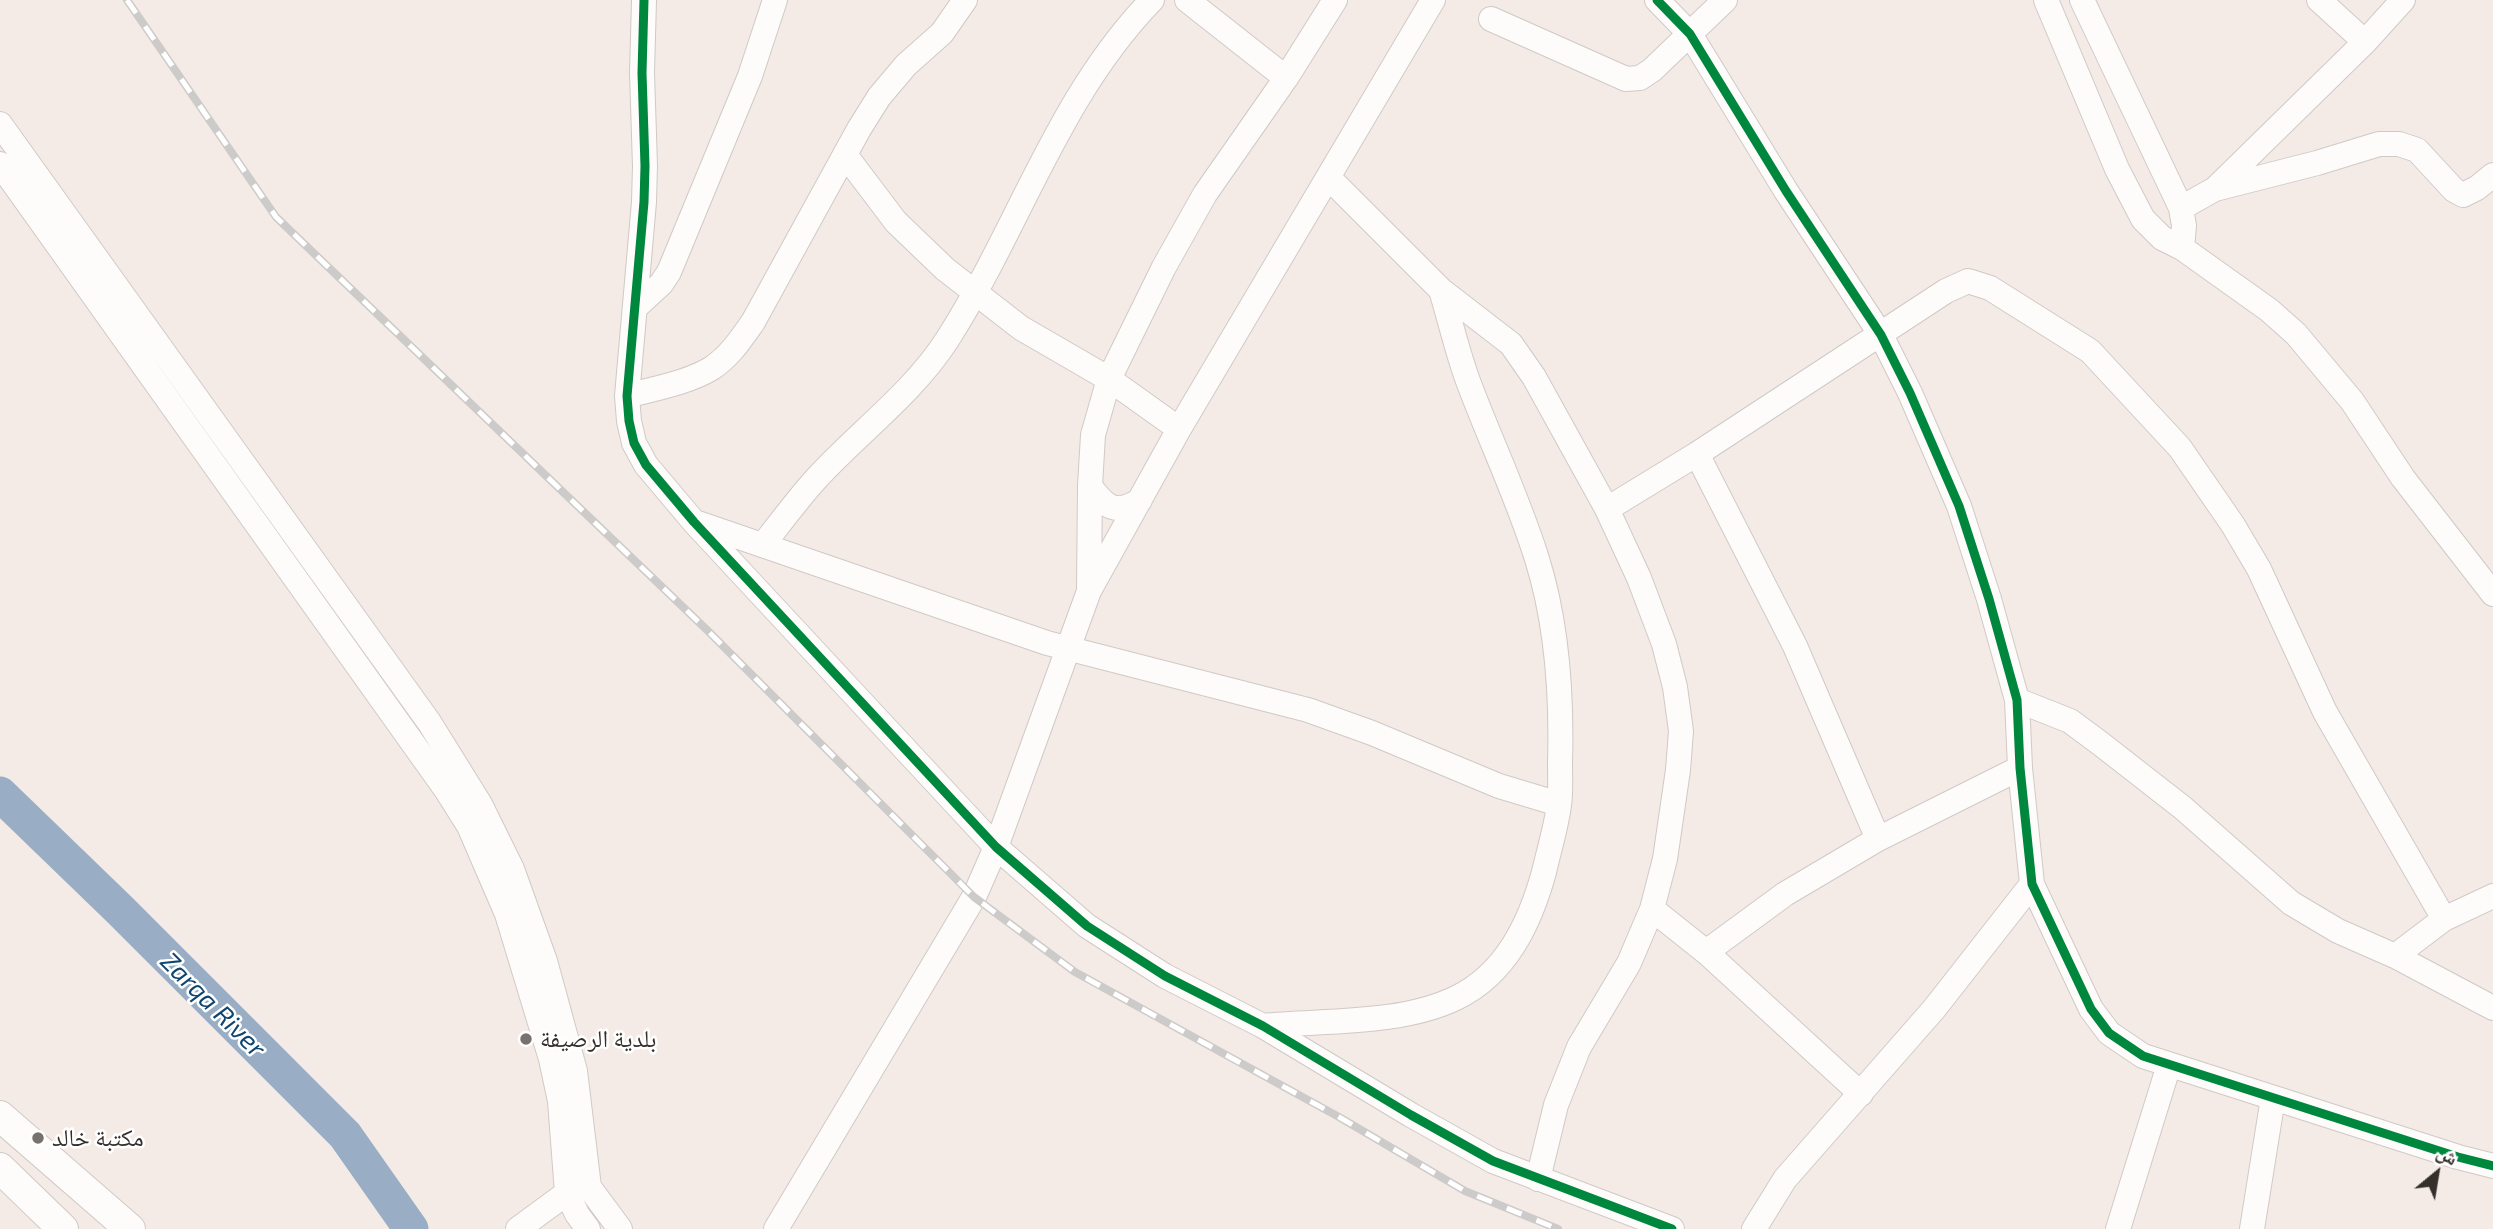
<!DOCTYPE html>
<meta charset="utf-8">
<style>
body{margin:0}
#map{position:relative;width:2493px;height:1229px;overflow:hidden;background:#f4ebe7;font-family:"Exo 2","Noto Naskh Arabic",sans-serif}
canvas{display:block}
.north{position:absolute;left:2402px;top:1138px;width:70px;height:70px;-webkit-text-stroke:5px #fff;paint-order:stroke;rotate:30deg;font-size:19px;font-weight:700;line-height:28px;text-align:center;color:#352f2c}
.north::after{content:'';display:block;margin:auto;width:24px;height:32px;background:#352f2c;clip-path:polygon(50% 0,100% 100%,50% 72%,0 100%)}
</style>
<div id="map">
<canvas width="2493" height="1229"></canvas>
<div class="north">ش</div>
</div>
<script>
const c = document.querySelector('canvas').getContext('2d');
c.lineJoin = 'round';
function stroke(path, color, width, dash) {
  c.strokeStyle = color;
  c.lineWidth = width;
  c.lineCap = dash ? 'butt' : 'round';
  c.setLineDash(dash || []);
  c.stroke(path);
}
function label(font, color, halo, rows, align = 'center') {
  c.font = font + ' "Exo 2","Noto Naskh Arabic",sans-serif';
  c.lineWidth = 5;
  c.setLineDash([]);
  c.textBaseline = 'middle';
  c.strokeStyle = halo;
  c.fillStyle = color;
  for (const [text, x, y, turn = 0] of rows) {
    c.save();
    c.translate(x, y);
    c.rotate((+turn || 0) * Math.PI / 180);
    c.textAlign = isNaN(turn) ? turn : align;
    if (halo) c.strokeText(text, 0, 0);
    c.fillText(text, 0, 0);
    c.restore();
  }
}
stroke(new Path2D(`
 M0 794 120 910 345 1135 411 1229`), '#99aec4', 35);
const minor = new Path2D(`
 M644 0 642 73 645 166 644 202 627 396 629 421 634 443 646 465 694 522 996 847 1087 926 1165 976 1263 1026 1411 1115 1493 1161 1672 1229
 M1187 0 1286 78
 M1657 0 1690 34 1786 191 1881 335 1910 393 1959 506 1989 599 2017 700 2020 768 2032 884 2091 1009 2109 1033 2143 1056 2458 1157 2493 1166
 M2046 0 2117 169 2143 219 2162 238 2182 248 2269 310 2296 334 2352 401 2403 478 2493 594
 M2082 0 2181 208 2184 226 2182 248
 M2319 0 2365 42
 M1491 19 1626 79 1640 78 1652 70 1725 0
 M0 124 429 722 480 804 512 869 545 961 575 1071 589 1187 620 1229
 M846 156 896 222 945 269 1021 328 1109 379 1179 429
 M0 164 447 791 469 826 507 914 551 1059 560 1101 567 1193 577 1214 588 1229
 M1329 178 1441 290 1511 344 1534 377 1607 509 1639 578 1664 644 1675 687 1681 731 1678 770 1665 859 1652 909 1629 963 1579 1047 1556 1105 1538 1179
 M2215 189 2317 163 2379 144H2399L2417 150 2454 190 2463 195 2477 188 2493 175
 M2181 208 2215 189 2365 42 2403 0
 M636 307 661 284 669 272 750 76 775 0
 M627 396C653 389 690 382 712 368 730 356 741 339 753 322L859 129 879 97 906 65 942 33 965 0
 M1697 454 1795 646 1878 839
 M1090 486C1105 507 1116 516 1140 500
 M1607 509 1697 454 1946 291 1968 281 1990 288 2090 351 2180 448 2233 525 2259 569 2325 712 2444 919
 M698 523 1047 643 1308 710 1372 733 1499 786 1559 804
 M763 545C780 523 797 500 816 479 859 432 912 394 947 340 1019 228 1057 98 1152 0
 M1089 588 1090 486 1093 435 1109 379 1164 267 1205 194 1286 78 1335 0
 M2017 700 2070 721 2101 744 2183 808 2291 903 2338 931 2395 956 2493 1008
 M1652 909 1706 952 1861 1094
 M1706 952 1785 894 1878 839 2020 768
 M2395 956 2444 919 2493 896
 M1263 1026C1324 1020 1400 1025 1456 998 1506 974 1530 923 1544 872 1549 850 1556 828 1559 805 1561 791 1560 777 1560 763 1562 695 1557 623 1537 559 1518 498 1490 440 1468 381 1457 351 1450 320 1441 290
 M518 1229 567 1193 581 1189
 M776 1229 974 897 996 847 1089 591 1179 429 1433 0
 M1754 1229 1785 1179 1934 1009 2032 884
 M2118 1229 2169 1065
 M2252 1229 2273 1098`);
const major = new Path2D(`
 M0 1116 130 1229
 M0 1168 63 1229`);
stroke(minor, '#d0c9c6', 26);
stroke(major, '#d0c9c6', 32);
stroke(minor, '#fdfcfb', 24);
stroke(major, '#fdfcfb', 30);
const rail = new Path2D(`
 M127 0 276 217 707 630 974 897 1075 972 1339 1117 1465 1191 1558 1229`);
stroke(rail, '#cdcbc9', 8);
stroke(rail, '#fff', 5, [16]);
stroke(new Path2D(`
 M644 0 642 73 645 166 644 202 627 396 629 421 634 443 646 465 694 522 996 847 1087 926 1165 976 1263 1026 1411 1115 1493 1161 1672 1229
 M1657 0 1690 34 1786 191 1881 335 1910 393 1959 506 1989 599 2017 700 2020 768 2032 884 2091 1009 2109 1033 2143 1056 2458 1157 2493 1166`), '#00873e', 9);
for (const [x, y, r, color] of [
 [526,1039,7,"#78716d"],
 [38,1138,7,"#78716d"]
]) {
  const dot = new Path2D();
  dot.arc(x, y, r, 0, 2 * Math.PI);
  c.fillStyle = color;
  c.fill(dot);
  stroke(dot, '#fff', 2.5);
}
label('24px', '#352f2c', '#fff', [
 ["بلدية الرصيفة",540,1039],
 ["مكتبة خالد",52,1138]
], 'left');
label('italic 26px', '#0d4570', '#fff', [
 ["Zarqa River",213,1005,45]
]);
</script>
